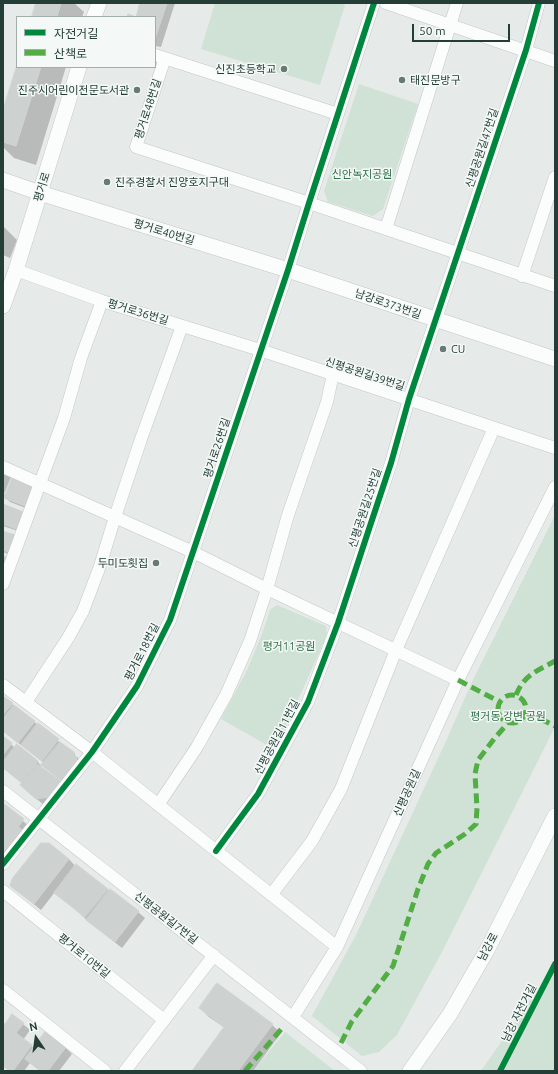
<!DOCTYPE html>
<meta charset="utf-8">
<style>
body{margin:0}
#map{position:relative;width:558px;height:1074px;overflow:hidden;background:#e6eae8;font-family:Ubuntu,"Noto Sans KR",sans-serif}
canvas{display:block}
.frame{position:absolute;inset:0;border:4px solid #243d36;pointer-events:none}
.legend{position:absolute;left:16px;top:16px;width:140px;height:52px;box-sizing:border-box;background:#f4f9f7;border:1px solid #a1aeaa;margin:0;padding:5px 7px;list-style:none;font-size:12px;color:#243d36}
.legend li{display:flex;align-items:center;gap:8px;height:20px}
.legend b{width:20px;border:1px solid #a1aeaa}
.north{position:absolute;left:16px;top:1018px;width:40px;height:40px;-webkit-text-stroke:3px #f4f9f7;paint-order:stroke;rotate:347deg;font-size:11px;font-weight:700;line-height:16px;text-align:center;color:#243d36}
.north::after{content:'';display:block;margin:auto;width:14px;height:18px;background:#243d36;clip-path:polygon(50% 0,100% 100%,50% 72%,0 100%)}
.scale{position:absolute;left:412px;top:24px;width:98px;height:18px;box-sizing:border-box;border:2px solid #243d36;border-top:0;padding-left:5px;font-size:12px;line-height:14px;white-space:nowrap;color:#243d36;-webkit-text-stroke:3px #f4f9f7;paint-order:stroke}
</style>
<div id="map">
<canvas width="558" height="1074"></canvas>
<div class="frame"></div>
<ul class="legend">
<li><b style="height:5px;background:#00873e"></b>자전거길</li>
<li><b style="height:5px;background:#53ad45"></b>산책로</li>
</ul>
<div class="north">N</div>
<div class="scale">50 m</div>
</div>
<script>
const c = document.querySelector('canvas').getContext('2d');
c.lineJoin = 'round';
function fill(path, color) {
  c.fillStyle = color;
  c.fill(path, 'evenodd');
}
function stroke(path, color, width, dash) {
  c.strokeStyle = color;
  c.lineWidth = width;
  c.lineCap = dash ? 'butt' : 'round';
  c.setLineDash(dash || []);
  c.stroke(path);
}
function label(font, color, halo, rows, align = 'center') {
  c.font = font + ' Ubuntu,"Noto Sans KR",sans-serif';
  c.lineWidth = 3;
  c.setLineDash([]);
  c.textBaseline = 'middle';
  c.strokeStyle = halo;
  c.fillStyle = color;
  for (const [text, x, y, turn = 0] of rows) {
    c.save();
    c.translate(x, y);
    c.rotate((+turn || 0) * Math.PI / 180);
    c.textAlign = isNaN(turn) ? turn : align;
    if (halo) c.strokeText(text, 0, 0);
    c.fillText(text, 0, 0);
    c.restore();
  }
}
fill(new Path2D(`
 M215 3H339L345 5 320 85 201 49Z
 M359 84 418 104 383 209 373 216 328 202 324 191Z
 M555 515V727L443 950 397 1035 379 1052 362 1056 312 1016 356 935 447 739 471 684Z
 M277 605 326 626 327 635 290 718 274 749 221 719 247 670 262 634 270 610Z
 M555 964V1071H481L554 966Z
 M285 1032 335 1071H253Z`), '#d0e2d5');
fill(new Path2D(`
 M38 3H74L84 12 82 17H33Z
 M141 3H175L161 47 155 46V17H137Z
 M17 67H66L36 165 14 158 3 147V113Z
 M3 226 17 240 10 258 3 255Z
 M3 472 11 477 4 494 6 495 12 479 33 511 10 502 4 496 3 497Z
 M3 505 24 533 3 526Z
 M3 532 16 557 3 552Z
 M3 697 73 753 77 766H79L76 756 78 758 81 766 66 783 47 769 44 763 3 731Z
 M3 737 15 748 37 761 41 766 40 767 60 782 67 788 44 805 28 792 23 784 3 768Z
 M3 804 30 827V839L3 872Z
 M69 859 76 867 138 912 145 918 122 948 94 926 55 892 41 910 11 886Z
 M200 1008 272 1025 281 1033 253 1071H193L225 1028 209 1017Z
 M3 1024 5 1025 23 1024 30 1030 23 1040 34 1048 65 1047 72 1054 59 1071H40L30 1063 24 1071H9L3 1066Z`), '#0003');
const building = new Path2D(`
 M36 3H61L57 17H32Z
 M140 3H167L155 39V17H127L128 14 136 17Z
 M17 65V67H41L16 146 3 142V110Z
 M12 478 32 485 35 490 28 507 4 498Z
 M3 504 26 513 19 530 3 524Z
 M3 531 18 536 11 553 3 550Z
 M3 556 9 558 3 571Z
 M3 696 13 703 3 715Z
 M14 705 35 721 18 743 3 731V719Z
 M38 723 59 739 42 761 21 745Z
 M3 736 12 743 3 755Z
 M60 742 74 752 77 761 61 780 41 765Z
 M17 744 38 761 21 782 3 768V762Z
 M37 764 61 781 49 797 36 799 20 785Z
 M3 803 24 819 18 827 24 831 3 858Z
 M41 843H49L69 859 34 904 10 886 12 879Z
 M76 864 108 889 85 917 54 893Z
 M110 889 139 911 115 942 86 920Z
 M217 983 273 1024 238 1071H192L224 1027 199 1008Z
 M12 1014 24 1023 16 1033 32 1045 13 1071H10L3 1066V1023L5 1024Z
 M45 1032 66 1047 48 1071H41L25 1059Z`);
fill(building, '#cdd1cf');
stroke(building, '#cfd3d1', 1);
const minor = new Path2D(`
 M386 3 555 61
 M155 55 338 114
 M165 58 136 147 309 203 555 286
 M386 229 457 3
 M16 270 102 301 260 350 555 448
 M522 276 555 177
 M3 467 193 552 267 589 458 680
 M3 584 64 418 81 358 102 301
 M3 685 92 752 337 947
 M26 702 68 638 83 611 100 566 115 517 141 439 182 326
 M3 791 361 1071
 M158 805 197 747 226 695 250 641 267 589 288 515 327 402 333 374
 M216 851 258 794 308 702 338 623 369 529 391 463 409 399 526 50 539 3
 M3 864 92 752 137 686 170 620 288 270 309 203 374 3
 M3 891 164 1020
 M271 895 312 841 341 789 396 650 494 428
 M3 990 105 1071
 M293 1017 337 947 458 680 555 487
 M125 1071 214 955`);
const tertiary = new Path2D(`
 M94 17 99 3
 M3 180 40 193 288 270 555 359
 M3 306 16 270 79 67
 M410 1071 450 1014 487 950 555 816`);
stroke(minor, '#c3c7c5', 13);
stroke(tertiary, '#c3c7c5', 16);
stroke(minor, '#fbfcfc', 12);
stroke(tertiary, '#fbfcfc', 15);
stroke(new Path2D(`
 M458 680 500 702
 M498 709a14 14 0 1 1 28 0a14 14 0 1 1-28 0Z
 M516 695C524 675 537 671 555 661
 M527 712 555 726
 M341 1043 352 1021 393 966 418 889 428 864 436 853 465 834 476 824 477 808 475 774 478 760 494 739 508 723
 M245 1071 284 1026`), '#53ad45', 5, [10, 5]);
stroke(new Path2D(`
 M216 851 258 794 308 702 338 623 369 529 391 463 409 399 526 50 539 3
 M3 864 92 752 137 686 170 620 288 270 309 203 374 3
 M500 1071 555 964`), '#00873e', 6);
for (const [x, y, r, color] of [
 [284,69,4,"#687a74"],
 [402,80,4,"#687a74"],
 [137,90,4,"#687a74"],
 [107,182,4,"#687a74"],
 [443,349,4,"#687a74"],
 [156,563,4,"#687a74"]
]) {
  const dot = new Path2D();
  dot.arc(x, y, r, 0, 2 * Math.PI);
  c.fillStyle = color;
  c.fill(dot);
  stroke(dot, '#f4f9f7', 1.5);
}
label('11px', '#243d36', '#f4f9f7', [
 ["신진초등학교",276,69],
 ["태진문방구",410,80,"left"],
 ["진주시어린이전문도서관",129,90],
 ["진주경찰서 진양호지구대",115,182,"left"],
 ["CU",451,349,"left"],
 ["두미도횟집",148,563]
], 'right');
label('11px', '#243d36', '#f4f9f7', [
 ["평거로48번길",148,109,-72],
 ["신평공원길47번길",482,148,-72],
 ["평거로",42,187,-73],
 ["평거로40번길",164,232,17],
 ["남강로373번길",388,304,19],
 ["평거로36번길",138,312,17],
 ["신평공원길39번길",365,374,18],
 ["평거로26번길",217,448,-72],
 ["신평공원길25번길",365,508,-72],
 ["평거로18번길",142,652,-63],
 ["신평공원길11번길",277,737,-62],
 ["신평공원길",407,793,-66],
 ["신평공원길7번길",166,918,38],
 ["남강로",488,947,-62],
 ["평거로10번길",84,956,39],
 ["남강 자전거길",519,1013,-63]
]);
label('11px', '#317149', '#f4f9f7', [
 ["신안녹지공원",362,174],
 ["평거11공원",289,646],
 ["평거동 강변 공원",508,716]
]);
</script>
